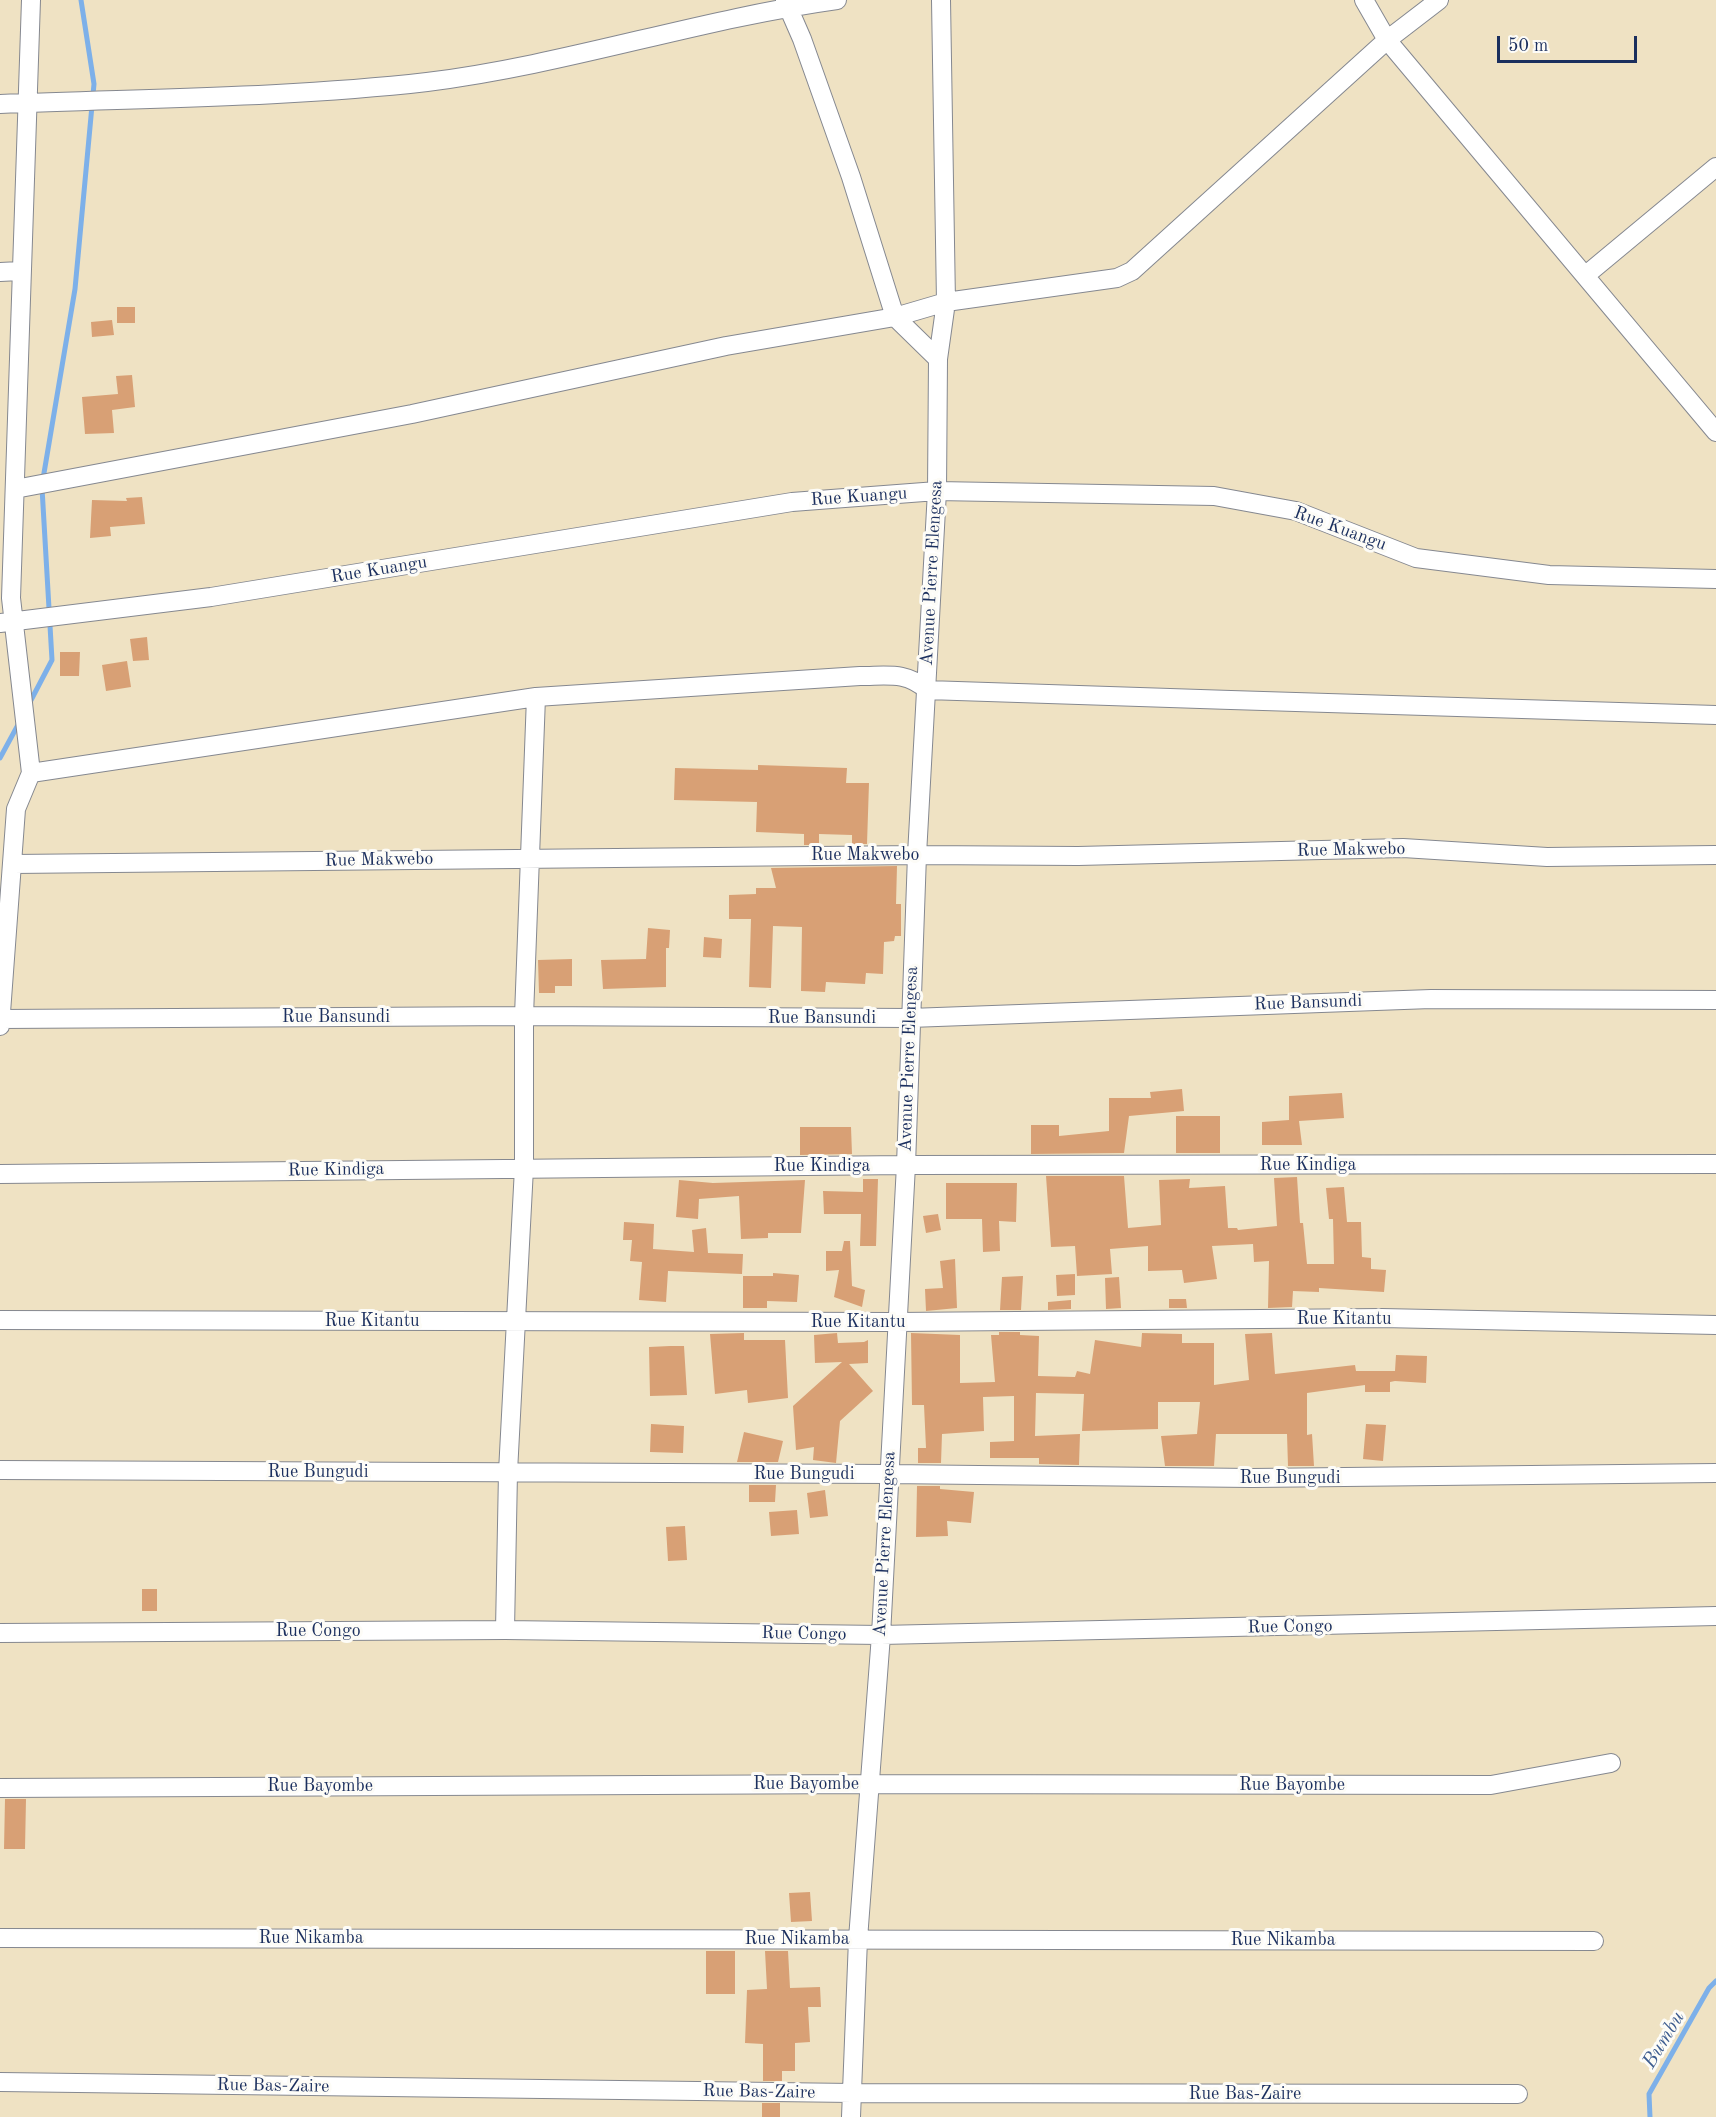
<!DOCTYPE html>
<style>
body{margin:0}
#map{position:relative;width:1716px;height:2117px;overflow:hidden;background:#efe2c3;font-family:"Old Standard TT",serif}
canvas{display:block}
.scale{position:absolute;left:1497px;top:36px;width:140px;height:27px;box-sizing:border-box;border:3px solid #1b2f5e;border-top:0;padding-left:8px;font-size:18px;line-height:21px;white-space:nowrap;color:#1b2f5e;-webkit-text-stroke:4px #fdfcf7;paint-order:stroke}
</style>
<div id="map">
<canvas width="1716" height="2117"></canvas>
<div class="scale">50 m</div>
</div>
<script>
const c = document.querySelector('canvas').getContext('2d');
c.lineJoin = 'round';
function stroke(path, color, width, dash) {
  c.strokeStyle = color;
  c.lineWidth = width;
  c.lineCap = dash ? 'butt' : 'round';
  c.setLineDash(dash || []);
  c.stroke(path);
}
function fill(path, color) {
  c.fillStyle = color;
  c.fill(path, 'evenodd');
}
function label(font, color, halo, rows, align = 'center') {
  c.font = font + ' "Old Standard TT",serif';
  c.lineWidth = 6;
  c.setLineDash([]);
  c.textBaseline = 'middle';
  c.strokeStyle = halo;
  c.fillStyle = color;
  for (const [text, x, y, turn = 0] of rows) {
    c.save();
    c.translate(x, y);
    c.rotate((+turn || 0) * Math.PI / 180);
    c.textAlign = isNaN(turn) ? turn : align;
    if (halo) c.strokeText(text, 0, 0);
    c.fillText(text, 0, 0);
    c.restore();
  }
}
stroke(new Path2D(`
 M43 479 75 289 94 84 81 0
 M29 704 52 660 42 488
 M0 758 19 723
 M1650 2117 1649 2094 1709 1988 1716 1981`), '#7db0e9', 5);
fill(new Path2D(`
 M117 307H135V323H117Z
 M112 320 114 335 92 337 91 322Z
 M132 375 135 407 112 410 114 433 85 434 82 397 118 394 116 376Z
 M142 497 145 524 110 527 111 536 90 538 92 500 127 501 126 498Z
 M147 637 149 660 133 661 130 639Z
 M60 652H80L79 676H60Z
 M127 661 131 687 106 691 102 665Z
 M758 765 847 768 846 783H869L867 844H852V835L819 834V845H804V834L756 832 757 802 674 800 675 768 758 770Z
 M897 866 896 904H901V936H895L894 941 884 942 883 974 866 973 865 984 826 982 825 992 801 991 802 927 773 926 771 988 749 987 751 919H729V895L756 894V888H776L771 868Z
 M648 928 670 930 669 948H666V987L603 989 601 960 646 959Z
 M704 937 722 939 721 958 703 957Z
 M572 959V986H555V993H539L538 960Z
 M1182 1089 1184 1111 1129 1116 1124 1153 1031 1154V1125H1059V1136L1109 1131V1098H1151L1150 1092Z
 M1342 1093 1344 1118 1299 1121 1302 1145H1262V1122L1289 1120V1096Z
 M1176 1116H1220V1153H1176Z
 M800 1127H851L852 1154 800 1155Z
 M1046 1176H1124L1128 1228 1161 1225 1159 1180 1190 1179 1189 1188 1225 1186 1228 1228H1237L1238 1230 1277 1226 1274 1178 1297 1177 1300 1223H1303L1307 1264H1334L1333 1219H1329L1326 1188 1344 1187 1347 1222H1361L1362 1257 1371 1258V1269L1386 1270 1384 1292 1319 1288V1292L1293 1291 1292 1307 1268 1308 1269 1261 1254 1262 1253 1244 1212 1246 1217 1279 1184 1283 1182 1270 1148 1271V1246L1110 1249 1112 1274 1077 1276 1075 1246 1051 1247Z
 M863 1179H878L876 1246H860L861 1214H824L823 1191 863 1192Z
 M679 1180 713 1183 805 1180 801 1233H768V1238L741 1239 739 1196 699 1199 698 1219 676 1217Z
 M946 1183H1017L1016 1222 999 1221 1000 1251 983 1252 982 1219H946Z
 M938 1214 941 1230 926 1233 923 1216Z
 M624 1222 654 1224 653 1249 694 1252 692 1230 706 1228 708 1253 743 1254 742 1274 668 1271 666 1302 639 1300 642 1262 630 1261 632 1240H623Z
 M844 1241H850L852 1286 865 1290 862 1307 834 1297 839 1270 826 1271V1251H842Z
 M955 1259 957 1308 926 1311 925 1289 943 1288 940 1261Z
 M773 1273 799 1275 797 1302 767 1301V1308H743V1276H773Z
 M1075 1274V1295L1057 1296 1056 1275Z
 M1023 1276 1021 1310H1000L1002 1277Z
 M1119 1277 1121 1308 1106 1309 1105 1278Z
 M1169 1299H1186L1187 1308H1169Z
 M1071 1300V1309L1048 1310V1302Z
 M999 1332H1020V1335L1039 1336 1038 1376 1075 1377 1077 1371 1090 1374 1095 1340 1141 1347 1142 1333 1182 1334V1343H1214V1385L1249 1380 1245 1334 1272 1333 1275 1374 1355 1365 1356 1371H1395L1396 1355 1427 1356 1426 1383 1395 1381 1390 1382V1392H1365V1385L1307 1393V1435L1312 1434 1314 1466H1288L1287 1434H1216L1214 1466H1165L1161 1436 1197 1434 1200 1402H1158V1429L1082 1431 1084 1394 1036 1393 1035 1436 1080 1434 1079 1465 1039 1464V1458H990V1442L1014 1441V1396L983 1397 984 1431 942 1434 941 1463H918V1448H926L924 1405H912L911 1333 960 1335V1383L995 1382 991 1335H999Z
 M744 1333V1340H785L788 1398 748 1403 747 1390 715 1394 710 1334Z
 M837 1333 838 1343 864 1342 868 1340V1363L849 1364 873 1391 840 1421 836 1463 813 1460 814 1447 796 1450 793 1406 842 1362 815 1363 814 1335Z
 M670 1346H684L687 1395 650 1396 649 1347Z
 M651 1424 684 1426 683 1453 650 1452Z
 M1366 1424 1386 1425 1383 1461 1363 1459Z
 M744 1432 783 1441 778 1462H737Z
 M749 1485H776L775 1502H749Z
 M917 1486H940V1489L974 1492 971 1523 947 1521 948 1536 916 1537Z
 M825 1490 828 1516 810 1518 807 1493Z
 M797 1510 799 1534 771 1536 769 1512Z
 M685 1526 687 1560 668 1561 666 1527Z
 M142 1589H157V1611H142Z
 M5 1799H26L25 1849H4Z
 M810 1892 812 1921 791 1922 789 1893Z
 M706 1951H735V1994H706Z
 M765 1951H788L790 1988 820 1987 821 2007H808L810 2042 795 2043V2071H782V2081H763V2044L745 2043 747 1990 767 1989Z
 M762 2103H780V2117H762Z`), '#d8a075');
const minor = new Path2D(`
 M785 0 802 39 851 177 895 317 938 359
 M1364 0 1387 40 1716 432
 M0 104C142 98 286 98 427 82 565 65 699 19 837 0
 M0 272 20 271
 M1586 275 1716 167
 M15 489 412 414 726 346 895 317 946 302 1117 278 1132 271 1387 40 1439 0
 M0 623 211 597 792 502 937 491 1214 496 1296 511 1416 558 1549 575 1716 579
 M31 773 536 697 860 676C887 676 906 671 927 690 1190 698 1453 709 1716 715
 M13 864 917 855 1078 856 1403 848 1547 857 1716 855
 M0 1019 524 1016 910 1018 1431 999 1716 1000
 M0 1026 16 809 31 773 11 598 31 0
 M0 1174 906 1165 1716 1164
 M0 1320 896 1322 1382 1318 1716 1325
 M0 1470 888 1474 1252 1478 1716 1473
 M505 1630 508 1472 524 1168V1016L536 697
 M0 1633 505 1630 881 1635 1716 1616
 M0 1788 868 1784 1491 1785 1611 1763
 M0 1938 1594 1941
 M0 2082 852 2093 1518 2094
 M851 2117 858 1939 881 1635 906 1165 917 855 937 491 938 359 946 302 941 0`);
stroke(minor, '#858890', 20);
stroke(minor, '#fff', 18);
label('18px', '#1b2f5e', '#fdfcf7', [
 ["Rue Kuangu",859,497,-4],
 ["Rue Kuangu",1340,529,20],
 ["Rue Kuangu",379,570,-9],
 ["Avenue Pierre Elengesa",932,573,-87],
 ["Rue Makwebo",1351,850,-1],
 ["Rue Makwebo",865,855],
 ["Rue Makwebo",379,860,-1],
 ["Rue Bansundi",1308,1003,-2],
 ["Rue Bansundi",336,1017],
 ["Rue Bansundi",822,1018],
 ["Avenue Pierre Elengesa",909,1059,-88],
 ["Rue Kindiga",1308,1165],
 ["Rue Kindiga",822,1166],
 ["Rue Kindiga",336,1170,-1],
 ["Rue Kitantu",1344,1319],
 ["Rue Kitantu",372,1321],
 ["Rue Kitantu",858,1322],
 ["Rue Bungudi",318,1472],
 ["Rue Bungudi",804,1474],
 ["Rue Bungudi",1290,1478],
 ["Avenue Pierre Elengesa",885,1544,-87],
 ["Rue Congo",1290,1627,-1],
 ["Rue Congo",318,1631],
 ["Rue Congo",804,1634,1],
 ["Rue Bayombe",806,1784],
 ["Rue Bayombe",1292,1785],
 ["Rue Bayombe",320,1786],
 ["Rue Nikamba",311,1938],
 ["Rue Nikamba",797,1939],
 ["Rue Nikamba",1283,1940],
 ["Rue Bas-Zaire",273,2086,1],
 ["Rue Bas-Zaire",759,2092,1],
 ["Rue Bas-Zaire",1245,2094]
]);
label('italic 20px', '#3d5c8f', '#fdfcf7', [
 ["Bumbu",1664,2040,-59]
]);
</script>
